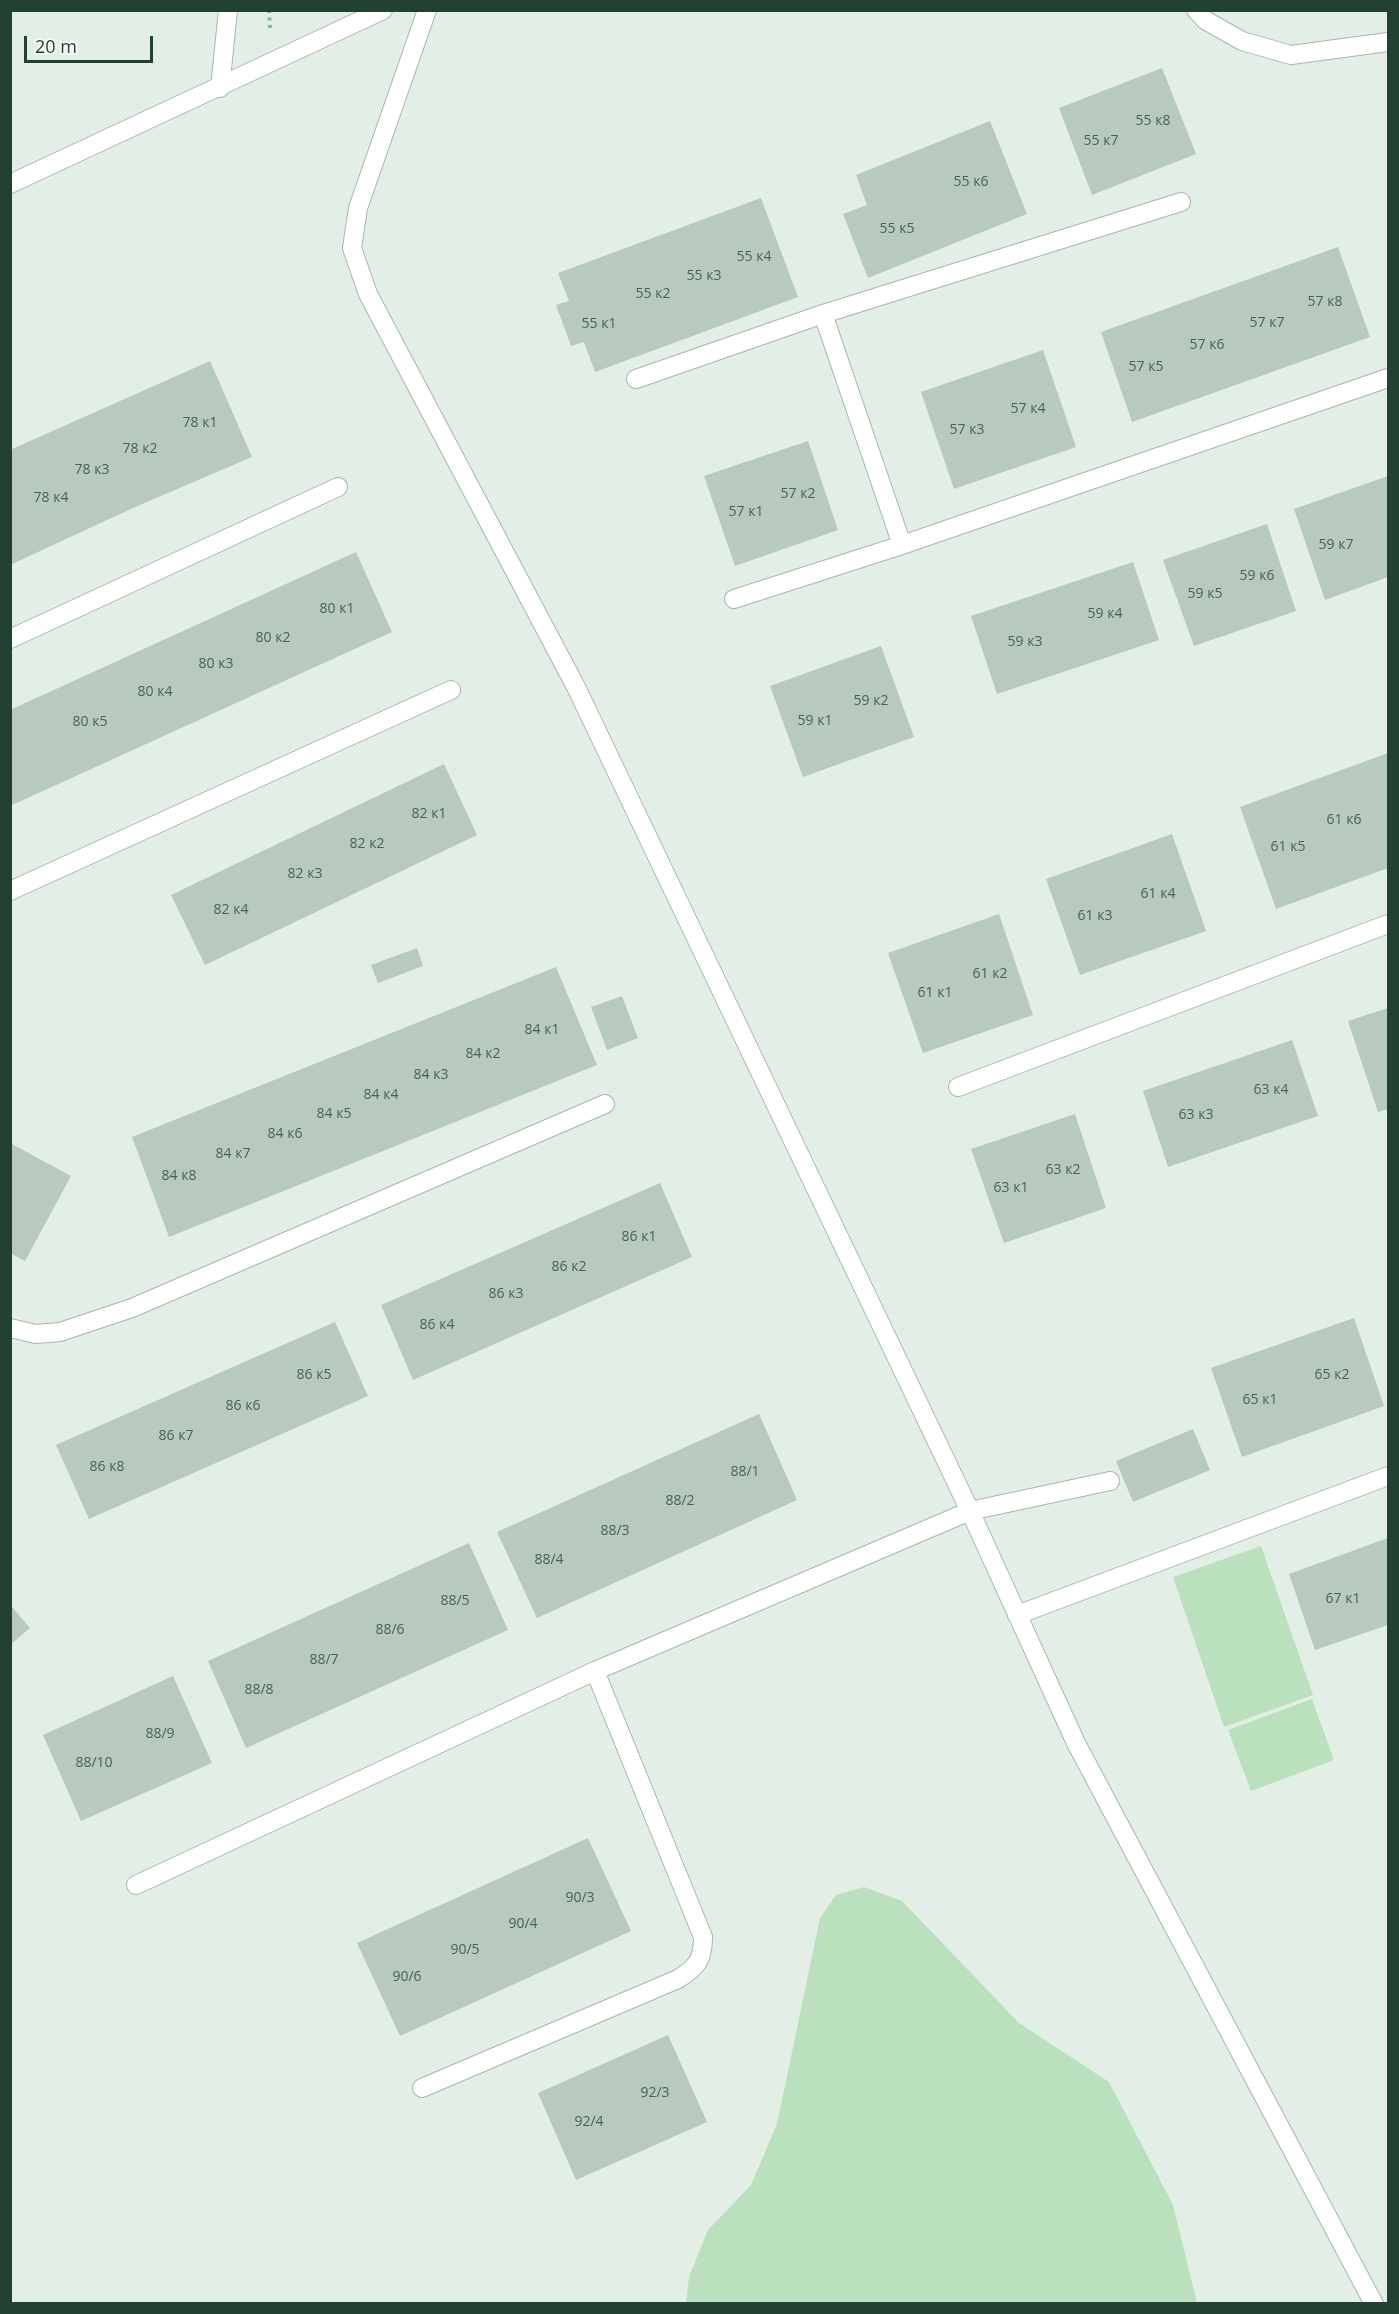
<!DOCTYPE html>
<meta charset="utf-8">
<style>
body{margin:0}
#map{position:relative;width:1399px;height:2314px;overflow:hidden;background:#e3eee7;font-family:"Open Sans",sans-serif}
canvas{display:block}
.frame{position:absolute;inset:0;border:12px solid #224131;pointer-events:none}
.scale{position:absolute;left:24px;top:36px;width:129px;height:27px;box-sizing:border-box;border:3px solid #224131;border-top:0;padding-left:8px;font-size:18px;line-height:21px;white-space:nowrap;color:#224131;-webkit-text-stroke:4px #f4faf6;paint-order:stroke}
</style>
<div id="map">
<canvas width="1399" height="2314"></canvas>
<div class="frame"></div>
<div class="scale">20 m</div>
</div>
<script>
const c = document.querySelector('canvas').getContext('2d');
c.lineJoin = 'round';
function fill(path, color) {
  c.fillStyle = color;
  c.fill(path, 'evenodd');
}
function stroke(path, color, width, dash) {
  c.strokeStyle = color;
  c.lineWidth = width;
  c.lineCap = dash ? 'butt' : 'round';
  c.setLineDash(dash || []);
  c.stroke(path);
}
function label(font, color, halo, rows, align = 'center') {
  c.font = font + ' "Open Sans",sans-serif';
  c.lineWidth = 4.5;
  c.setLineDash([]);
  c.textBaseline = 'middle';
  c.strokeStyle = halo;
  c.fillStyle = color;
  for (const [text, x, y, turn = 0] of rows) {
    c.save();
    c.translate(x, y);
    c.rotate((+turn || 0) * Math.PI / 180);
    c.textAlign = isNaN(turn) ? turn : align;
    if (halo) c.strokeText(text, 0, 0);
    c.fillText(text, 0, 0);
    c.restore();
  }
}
fill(new Path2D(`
 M1261 1546 1313 1695 1224 1727 1173 1577Z
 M1312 1699 1334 1760 1251 1791 1228 1730Z
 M864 1887 902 1901 1019 2023 1109 2082 1173 2205 1197 2303H686L689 2277 708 2230 751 2185 777 2124 820 1918 836 1895Z`), '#bbe0bd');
fill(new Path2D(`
 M1162 68 1196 154 1092 195 1059 108Z
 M990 121 1027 214 868 278 843 214 867 205 856 175Z
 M761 198 798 297 595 372 584 342 571 346 556 305 569 301 558 273Z
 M1338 247 1370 337 1132 422 1101 332Z
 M1043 350 1076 447 954 489 921 392Z
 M210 361 252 457 133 508 10 565V450Z
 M808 441 838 530 735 566 704 476Z
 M1388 476V577L1325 600 1294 509Z
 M1267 524 1296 611 1194 646 1163 560Z
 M356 552 392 632 10 806V710Z
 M1133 562 1159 640 997 694 971 616Z
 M881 646 914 737 803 777 770 686Z
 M1388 753V868L1276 909 1240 807Z
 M444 764 477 835 205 965 171 895Z
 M1172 834 1206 931 1080 975 1046 879Z
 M999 914 1033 1015 923 1053 888 953Z
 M417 948 423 966 378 983 371 965Z
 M556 967 597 1065 169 1237 132 1137Z
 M622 996 638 1038 607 1050 591 1007Z
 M1388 1008V1109L1378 1112 1348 1021Z
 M1292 1040 1318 1116 1168 1167 1143 1091Z
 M1075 1114 1106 1208 1004 1243 971 1149Z
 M10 1143 71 1176 25 1261 10 1253Z
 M660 1183 692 1257 413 1380 381 1305Z
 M1354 1318 1384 1406 1242 1457 1211 1368Z
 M335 1322 368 1396 89 1519 56 1445Z
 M759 1414 797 1500 537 1618 497 1532Z
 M1193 1429 1210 1470 1133 1502 1116 1461Z
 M1388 1538V1625L1315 1650 1289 1574Z
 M469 1543 508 1630 246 1748 208 1661Z
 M12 1607 30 1628 10 1645V1608Z
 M173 1676 212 1763 81 1821 43 1735Z
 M588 1838 631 1931 400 2036 357 1943Z
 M668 2035 707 2122 576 2180 538 2093Z`), '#b8c9bf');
const minor = new Path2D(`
 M427 10 358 208 352 248 368 294 576 687 970 1511 1076 1743 1374 2304
 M1196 10 1205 20 1242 41 1291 55 1388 42
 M220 88 228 10
 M10 184 383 10
 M823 314 902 545
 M636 379 823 314 1181 202
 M734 599 902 545 1388 378
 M10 639 338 487
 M10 891 451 690
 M958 1087 1388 924
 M10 1328 36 1334 60 1332 132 1308 605 1104
 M1017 1615 1388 1476
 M136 1885 595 1671 970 1511 1110 1481
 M422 2088 678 1979C697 1967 703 1960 703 1937L595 1671`);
stroke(minor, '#a5b7ad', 20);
stroke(new Path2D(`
 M269 10 270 29`), '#82b399', 4, [3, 4.5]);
stroke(minor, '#fff', 18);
label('14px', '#486354', null, [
 ["55 к8",1153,121],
 ["55 к7",1101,141],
 ["55 к6",971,182],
 ["55 к5",897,229],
 ["55 к4",754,257],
 ["55 к3",704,276],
 ["55 к2",653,294],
 ["57 к8",1325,302],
 ["57 к7",1267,323],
 ["55 к1",599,324],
 ["57 к6",1207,345],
 ["57 к5",1146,367],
 ["57 к4",1028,409],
 ["78 к1",200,423],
 ["57 к3",967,430],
 ["78 к2",140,449],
 ["78 к3",92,470],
 ["57 к2",798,494],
 ["78 к4",51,498],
 ["57 к1",746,512],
 ["59 к7",1336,545],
 ["59 к6",1257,576],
 ["59 к5",1205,594],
 ["80 к1",337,609],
 ["59 к4",1105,614],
 ["80 к2",273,638],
 ["59 к3",1025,642],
 ["80 к3",216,664],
 ["80 к4",155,692],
 ["59 к2",871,701],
 ["59 к1",815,721],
 ["80 к5",90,722],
 ["82 к1",429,814],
 ["61 к6",1344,820],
 ["82 к2",367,844],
 ["61 к5",1288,847],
 ["82 к3",305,874],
 ["61 к4",1158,894],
 ["82 к4",231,910],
 ["61 к3",1095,916],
 ["61 к2",990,974],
 ["61 к1",935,993],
 ["84 к1",542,1030],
 ["84 к2",483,1054],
 ["84 к3",431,1075],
 ["63 к4",1271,1090],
 ["84 к4",381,1095],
 ["84 к5",334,1114],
 ["63 к3",1196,1115],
 ["84 к6",285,1134],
 ["84 к7",233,1154],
 ["63 к2",1063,1170],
 ["84 к8",179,1176],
 ["63 к1",1011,1188],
 ["86 к1",639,1237],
 ["86 к2",569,1267],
 ["86 к3",506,1294],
 ["86 к4",437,1325],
 ["86 к5",314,1375],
 ["65 к2",1332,1375],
 ["65 к1",1260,1400],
 ["86 к6",243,1406],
 ["86 к7",176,1436],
 ["86 к8",107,1467],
 ["88/1",745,1472],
 ["88/2",680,1501],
 ["88/3",615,1531],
 ["88/4",549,1560],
 ["67 к1",1343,1599],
 ["88/5",455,1601],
 ["88/6",390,1630],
 ["88/7",324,1660],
 ["88/8",259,1690],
 ["88/9",160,1734],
 ["88/10",94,1763],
 ["90/3",580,1898],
 ["90/4",523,1924],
 ["90/5",465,1950],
 ["90/6",407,1977],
 ["92/3",655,2093],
 ["92/4",589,2122]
]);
</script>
